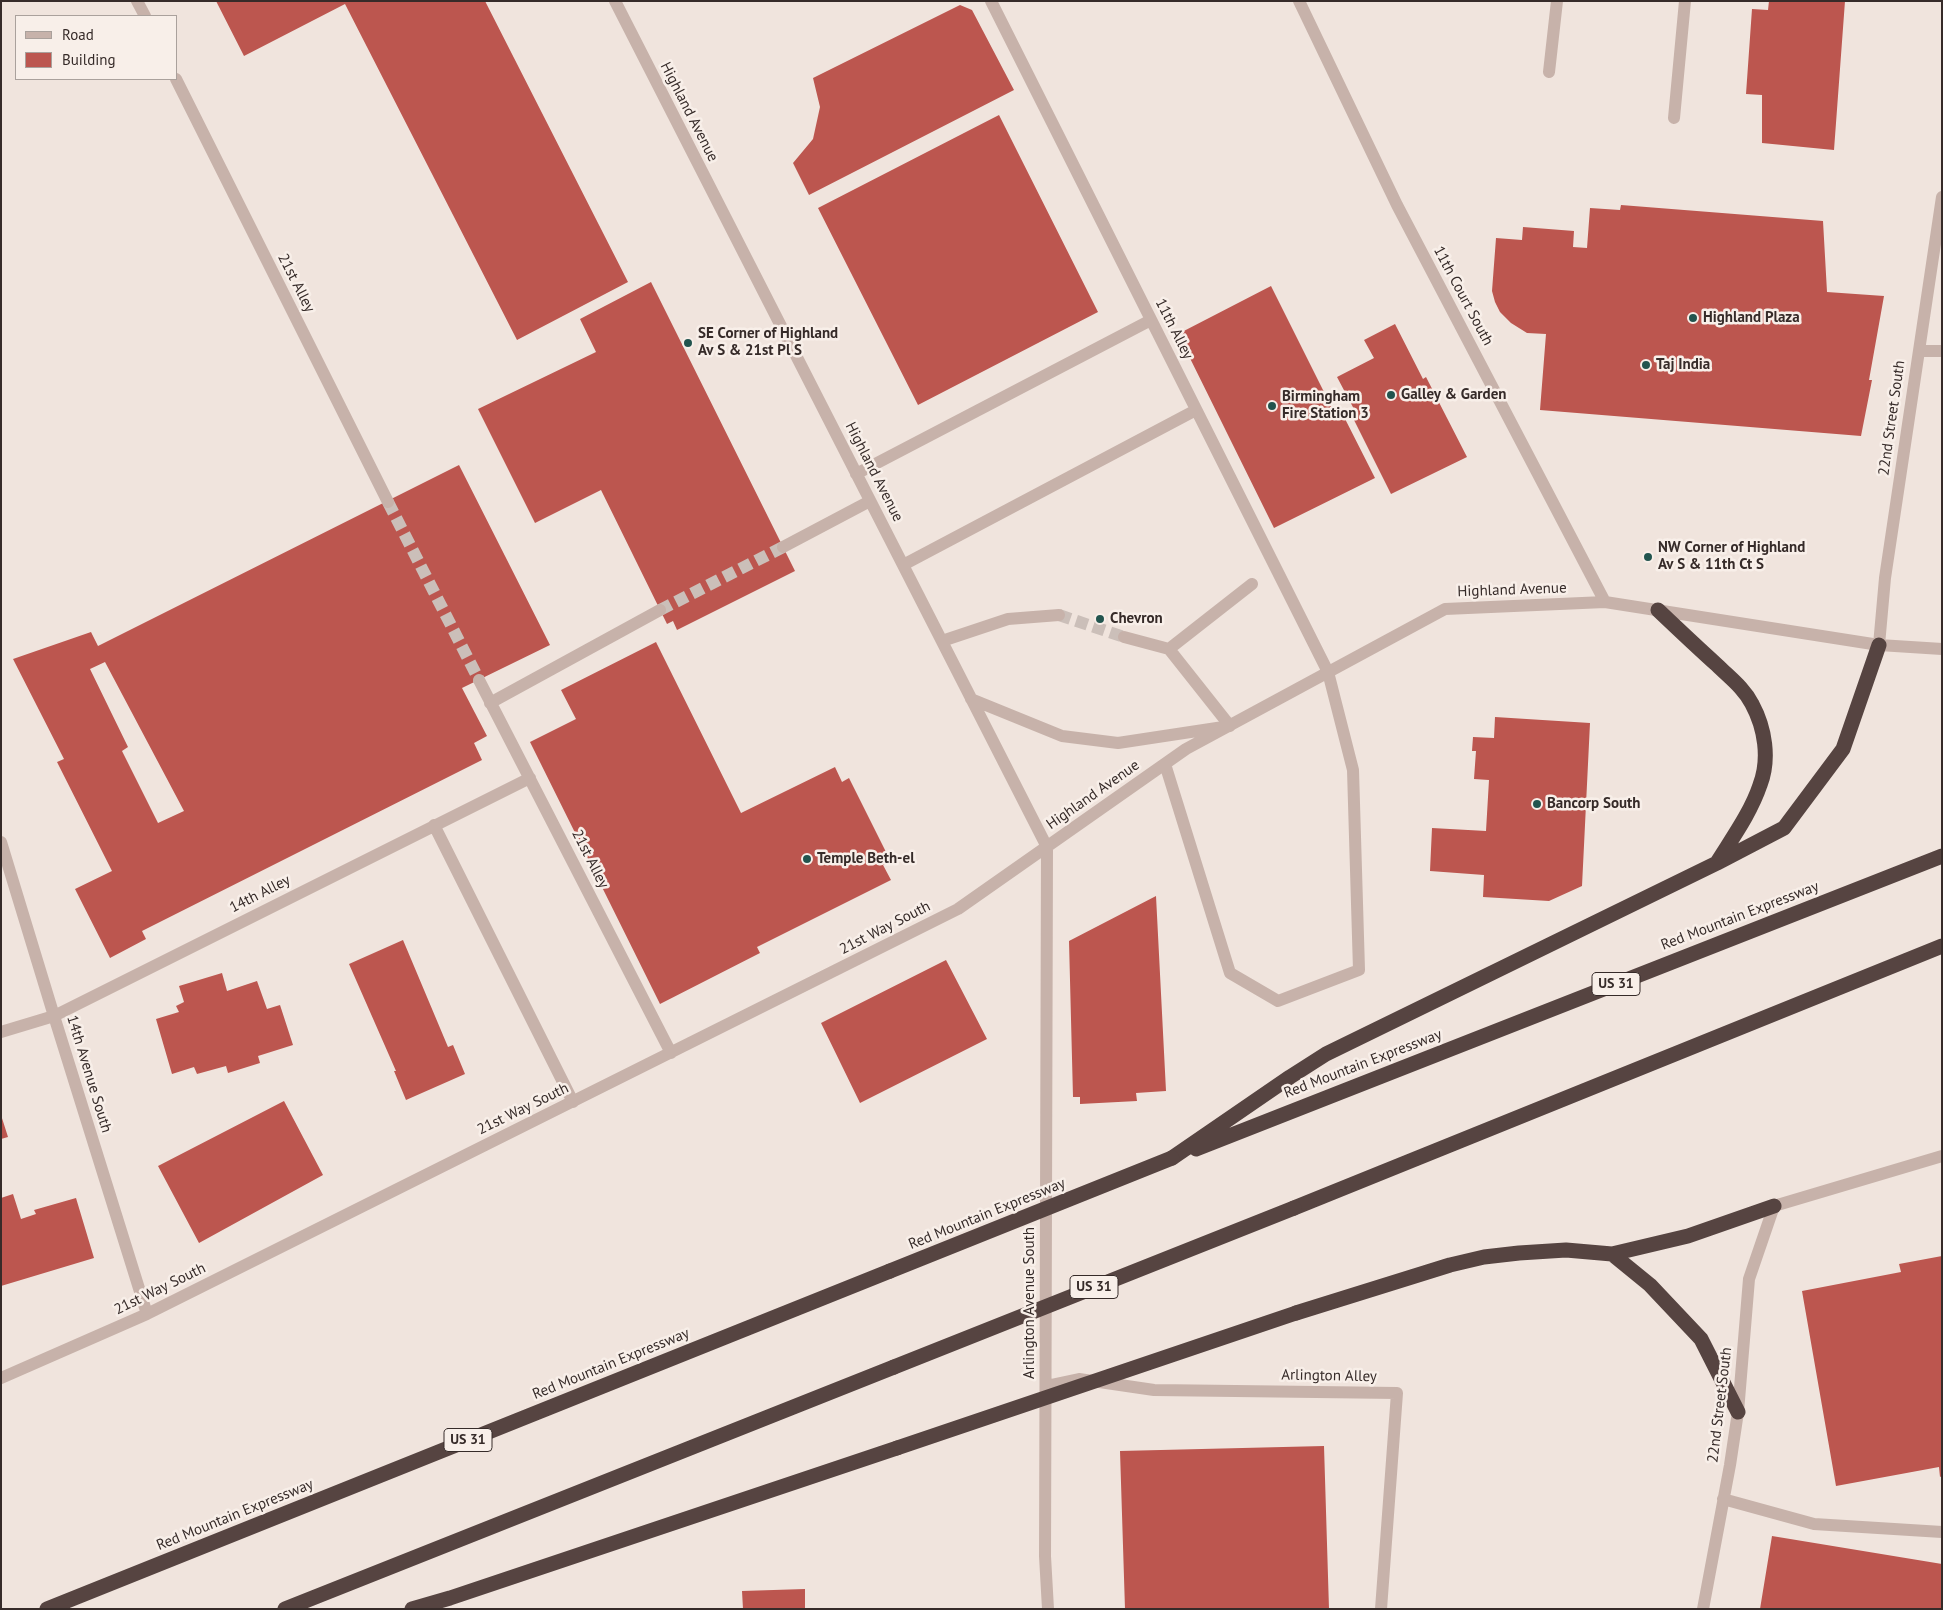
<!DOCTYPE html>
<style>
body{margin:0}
#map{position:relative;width:1943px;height:1610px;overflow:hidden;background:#f0e4dd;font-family:"PT Sans",sans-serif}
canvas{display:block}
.frame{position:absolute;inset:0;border:2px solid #362b29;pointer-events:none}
.legend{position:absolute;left:15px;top:15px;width:162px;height:65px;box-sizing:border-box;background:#f8efe9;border:1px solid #aaa19c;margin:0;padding:6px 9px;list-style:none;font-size:15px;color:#362b29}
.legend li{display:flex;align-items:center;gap:10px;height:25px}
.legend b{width:25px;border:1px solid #aaa19c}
</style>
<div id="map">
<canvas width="1943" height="1610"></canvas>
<div class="frame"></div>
<ul class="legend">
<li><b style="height:6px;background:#c7b2aa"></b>Road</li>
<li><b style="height:14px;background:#bc564f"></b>Building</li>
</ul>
</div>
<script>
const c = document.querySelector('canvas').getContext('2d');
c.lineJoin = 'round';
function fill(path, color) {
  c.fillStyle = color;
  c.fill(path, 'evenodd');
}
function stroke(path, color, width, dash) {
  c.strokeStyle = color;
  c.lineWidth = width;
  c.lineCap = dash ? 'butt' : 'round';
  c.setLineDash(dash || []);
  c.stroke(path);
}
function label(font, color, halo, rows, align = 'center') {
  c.font = font + ' "PT Sans",sans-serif';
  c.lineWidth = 5;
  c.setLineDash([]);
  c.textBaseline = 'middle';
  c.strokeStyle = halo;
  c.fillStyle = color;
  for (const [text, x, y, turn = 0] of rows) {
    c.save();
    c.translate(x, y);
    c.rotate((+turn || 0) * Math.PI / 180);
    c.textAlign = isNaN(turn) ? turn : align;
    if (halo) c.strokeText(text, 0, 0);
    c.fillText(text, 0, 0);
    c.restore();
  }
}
fill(new Path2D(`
 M216 1H485L628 282 517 340 345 4 244 56Z
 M1769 1H1845L1834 150 1762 143V95L1746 94 1752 9 1768 10Z
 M960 5 972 10 1014 90 809 195 793 163 813 139 820 107 813 78Z
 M999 115 1098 312 918 405 818 208Z
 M1621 205 1823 221 1827 292 1884 296 1869 380H1872L1861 436 1540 410 1546 334 1527 333 1511 323 1500 312 1495 302 1492 291 1496 238 1522 240 1523 227 1574 231 1573 247 1587 248 1590 208 1620 210Z
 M651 282 795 571 677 630 673 621 667 624 601 490 535 523 478 409 596 352 580 319Z
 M1271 286 1332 408 1338 405 1375 478 1274 528 1178 334Z
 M1395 324 1423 379 1426 377 1467 457 1391 494 1351 414 1355 411 1337 377 1374 358 1364 340Z
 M459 465 550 645 462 688 487 736 474 743 482 760 142 931 146 939 110 958 75 889 112 871 57 762 64 759 13 659 91 632 98 646ZM105 662 184 811 158 823 122 751 128 747 90 669Z
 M656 642 741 813 835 767 842 782 849 778 891 862 883 865 891 880 757 947 760 953 660 1004 530 742 576 719 561 690Z
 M1495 717 1590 723 1582 886 1549 901 1483 897 1484 875 1430 871 1432 828 1486 831 1489 780 1474 779 1476 751H1472L1473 737 1494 738Z
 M1156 896 1166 1091 1136 1093 1137 1101 1080 1104V1097H1073L1069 941Z
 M403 940 448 1047 453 1045 465 1074 406 1100 394 1071H396L349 964Z
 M946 960 987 1039 860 1103 821 1023Z
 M222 973 227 991 257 981 267 1009 280 1005 293 1045 258 1056 260 1063 228 1073 226 1066 197 1074 194 1067 172 1074 156 1019 179 1012 176 1006 184 1002 179 986Z
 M284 1101 323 1175 199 1243 158 1166Z
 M1 1115 8 1137 1 1139Z
 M13 1194 21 1219 36 1214 34 1210 76 1198 94 1258 1 1286V1198Z
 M1942 1256V1476L1940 1477 1939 1467 1836 1486 1802 1291 1901 1272 1899 1264Z
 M1324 1446 1329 1609H1125L1120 1451Z
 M1772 1536 1942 1564V1609H1760Z
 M805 1589V1609H743L742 1591Z`), '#bc564f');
stroke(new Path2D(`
 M388 502 479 680
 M660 610 783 547
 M1059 615 1124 637`), '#cbbfb9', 12, [12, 6]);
stroke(new Path2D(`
 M137 1 145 16
 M615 1 1047 847 1045 1556 1048 1609
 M991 1 1328 672 1353 770 1359 970 1278 1001 1230 973 1165 764
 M1299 1 1397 205 1605 602
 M1549 72 1557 1
 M176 79 388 502
 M1674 118 1685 1
 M1919 351H1942
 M856 474 1151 320
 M783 547 870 501
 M903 565 1196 410
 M942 641 1008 619 1059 615
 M1879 645 1885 578 1942 197
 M1169 649 1252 584
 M479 680 671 1053
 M971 699 1062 736 1118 743 1230 726 1169 649 1124 637
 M490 703 660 610
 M434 825 573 1102
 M1 842 54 1016 147 1314
 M1 1032 54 1016 530 778
 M1 1378 147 1314 958 909 1186 749 1445 609 1605 602 1879 645 1942 649
 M1046 1386 1079 1379 1154 1390 1397 1393 1381 1609
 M1723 1499 1814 1524 1942 1532
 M1703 1609 1730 1465 1738 1412 1749 1279 1774 1206 1942 1156`), '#c7b2aa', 12);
stroke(new Path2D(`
 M1658 610C1678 629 1697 647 1717 665 1729 677 1744 688 1752 704 1765 728 1770 759 1760 785 1751 812 1733 837 1718 861
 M1196 1149 1942 856
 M1172 1158 1290 1077 1326 1054 1717 863 1784 828 1843 749 1879 645
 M1294 1208 1942 946
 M1612 1254 1650 1285 1701 1339 1738 1412
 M1296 1313 1450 1265 1484 1257 1519 1253 1566 1250 1612 1254 1688 1236 1774 1206
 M47 1609 890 1271
 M285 1609 894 1367
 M412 1609 450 1598 897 1448`), '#564441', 15);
stroke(new Path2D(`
 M890 1271 1172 1158
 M894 1367 1294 1208
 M897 1448 1296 1313`), '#564441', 15);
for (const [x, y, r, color] of [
 [1693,318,5,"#22544e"],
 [688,343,5,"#22544e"],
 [1646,365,5,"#22544e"],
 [1391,395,5,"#22544e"],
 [1272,406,5,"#22544e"],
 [1648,557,5,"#22544e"],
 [1100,619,5,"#22544e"],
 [1537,804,5,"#22544e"],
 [807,859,5,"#22544e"]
]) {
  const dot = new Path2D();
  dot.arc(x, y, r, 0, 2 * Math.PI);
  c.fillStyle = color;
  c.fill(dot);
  stroke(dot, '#f8efe9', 2);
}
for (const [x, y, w] of [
 [1616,984,48],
 [1094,1287,48],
 [468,1440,48]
]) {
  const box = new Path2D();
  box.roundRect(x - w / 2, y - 11.5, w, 23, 4);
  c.fillStyle = '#f8efe9';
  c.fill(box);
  stroke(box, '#362b29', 1);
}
label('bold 14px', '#362b29', null, [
 ["US 31",1616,984],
 ["US 31",1094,1287],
 ["US 31",468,1440]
]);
label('15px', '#362b29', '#f8efe9', [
 ["Highland Avenue",689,112,63],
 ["21st Alley",296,283,63],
 ["11th Court South",1463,296,62],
 ["11th Alley",1174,329,63],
 ["22nd Street South",1892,418,-82],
 ["Highland Avenue",874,472,63],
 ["Highland Avenue",1512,590,-2],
 ["Highland Avenue",1093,795,-35],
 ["21st Alley",590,859,63],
 ["14th Alley",260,894,-27],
 ["Red Mountain Expressway",1740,916,-21],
 ["21st Way South",885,928,-27],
 ["Red Mountain Expressway",1363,1064,-21],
 ["14th Avenue South",89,1074,73],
 ["21st Way South",523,1109,-26],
 ["Red Mountain Expressway",987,1214,-22],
 ["21st Way South",160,1289,-26],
 ["Arlington Avenue South",1030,1303,-90],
 ["Red Mountain Expressway",611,1364,-22],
 ["Arlington Alley",1329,1376,1],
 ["22nd Street South",1720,1405,-83],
 ["Red Mountain Expressway",235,1515,-22]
]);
label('bold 15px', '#362b29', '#f8efe9', [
 ["Highland Plaza",1703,318],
 ["SE Corner of Highland",698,334],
 ["Av S & 21st Pl S",698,351],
 ["Taj India",1656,365],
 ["Galley & Garden",1401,395],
 ["Birmingham",1282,397],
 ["Fire Station 3",1282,414],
 ["NW Corner of Highland",1658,548],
 ["Av S & 11th Ct S",1658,565],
 ["Chevron",1110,619],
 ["Bancorp South",1547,804],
 ["Temple Beth-el",817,859]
], 'left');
</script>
